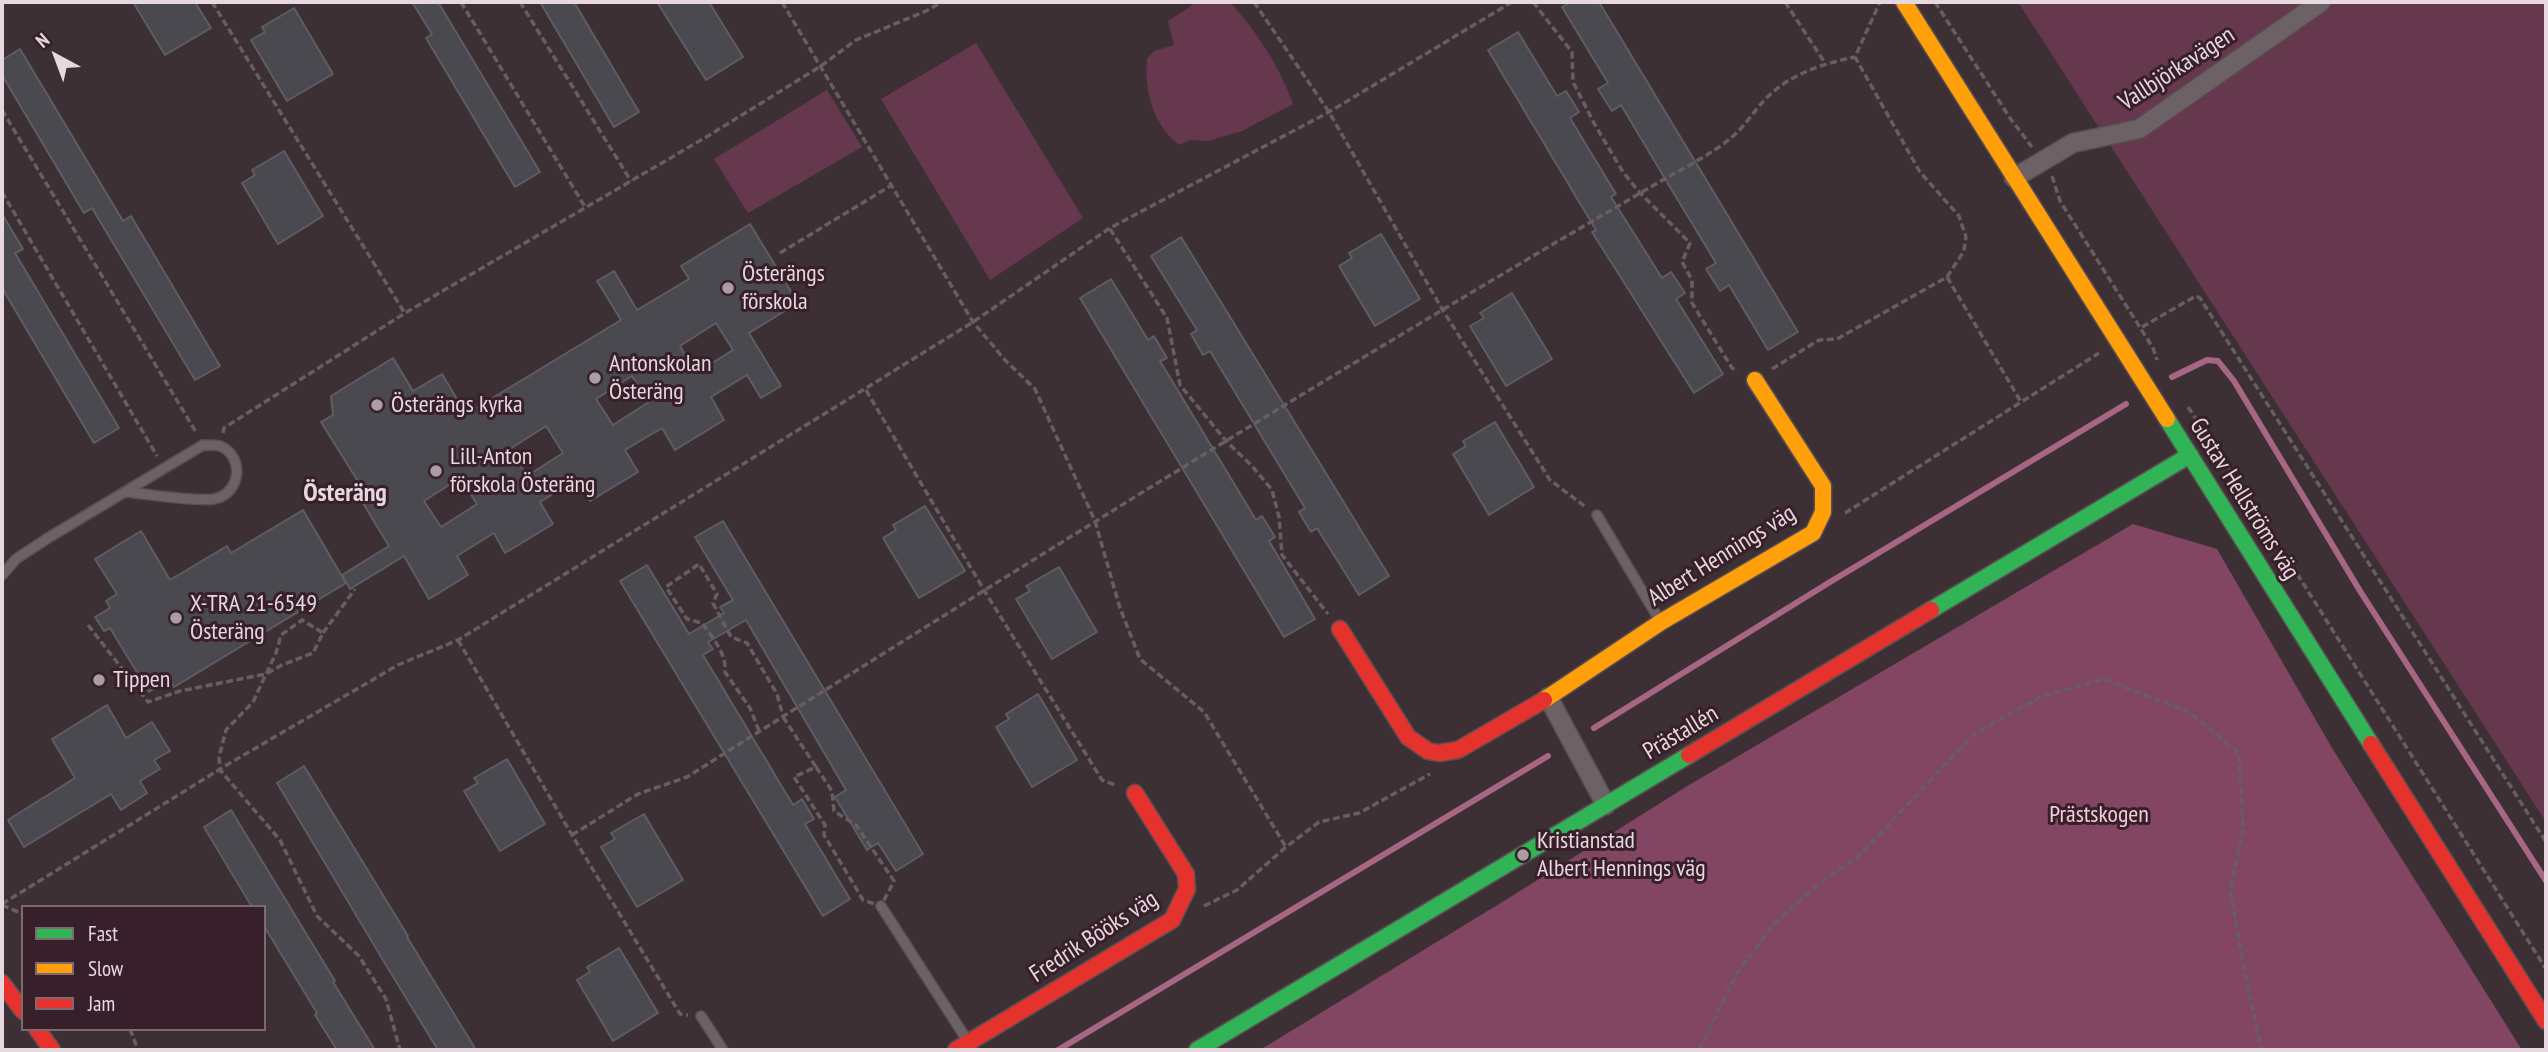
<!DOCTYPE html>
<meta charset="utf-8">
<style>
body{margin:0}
#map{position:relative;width:2548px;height:1052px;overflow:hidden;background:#3c3035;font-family:"PT Sans Narrow",sans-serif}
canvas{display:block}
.frame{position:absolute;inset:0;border:4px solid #e7d7de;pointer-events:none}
.legend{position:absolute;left:21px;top:905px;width:245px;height:126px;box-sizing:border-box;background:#37202a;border:2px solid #7d6972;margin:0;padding:9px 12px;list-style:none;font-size:21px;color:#e7d7de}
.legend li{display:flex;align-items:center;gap:14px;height:35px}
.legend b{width:35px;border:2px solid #7d6972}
.north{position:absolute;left:21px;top:21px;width:70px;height:70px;-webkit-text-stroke:5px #37202a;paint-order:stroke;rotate:319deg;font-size:19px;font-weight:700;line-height:28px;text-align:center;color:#e7d7de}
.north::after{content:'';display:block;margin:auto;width:24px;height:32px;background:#e7d7de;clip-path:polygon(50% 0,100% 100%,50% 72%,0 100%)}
</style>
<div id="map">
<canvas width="2548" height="1052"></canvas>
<div class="frame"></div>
<ul class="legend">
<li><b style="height:9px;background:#30b455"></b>Fast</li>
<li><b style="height:9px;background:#ff9f0a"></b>Slow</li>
<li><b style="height:9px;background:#e5322d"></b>Jam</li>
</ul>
<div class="north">N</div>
</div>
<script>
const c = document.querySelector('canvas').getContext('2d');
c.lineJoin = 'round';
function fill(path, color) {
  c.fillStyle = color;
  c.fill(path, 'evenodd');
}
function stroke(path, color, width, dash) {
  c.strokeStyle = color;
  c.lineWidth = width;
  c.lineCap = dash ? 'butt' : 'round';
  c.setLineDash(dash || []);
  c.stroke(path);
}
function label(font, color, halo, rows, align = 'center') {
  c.font = font + ' "PT Sans Narrow",sans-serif';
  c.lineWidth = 6;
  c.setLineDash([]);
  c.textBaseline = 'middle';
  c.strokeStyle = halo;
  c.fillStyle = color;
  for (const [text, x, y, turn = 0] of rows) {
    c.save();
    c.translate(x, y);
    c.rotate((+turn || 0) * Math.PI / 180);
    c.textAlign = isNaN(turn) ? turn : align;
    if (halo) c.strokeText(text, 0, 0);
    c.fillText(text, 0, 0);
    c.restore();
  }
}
fill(new Path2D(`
 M1212 2H1230C1257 32 1279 65 1293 104L1242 131 1208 141 1190 140 1179 145C1153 125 1144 90 1147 59L1154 51 1174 45 1168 21 1194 4Z
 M2018 2H2546V822Z
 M976 43 1083 218 990 280 881 99Z
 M827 90 862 147 748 213 714 159Z`), '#66384d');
fill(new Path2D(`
 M2133 524 2217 549 2332 748 2522 1050H1260L1512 896 1689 785Z`), '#824663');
stroke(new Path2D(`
 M2172 377 2207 360 2218 361 2234 381 2360 591 2546 881
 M1594 728 1830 582 2126 404
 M1058 1050 1548 756`), '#a76683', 6);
const building = new Path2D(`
 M133 2H195L211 28 165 55Z
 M412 2H438L540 172 515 187 426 38 432 34Z
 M540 2H574L639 112 614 127Z
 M657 2H709L743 57 706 80Z
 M1571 2H1599L1798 332 1768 350 1729 285 1720 291 1706 269 1716 263 1670 187 1621 105 1612 111 1598 89 1608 83 1562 7Z
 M294 8 333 74 287 101 251 40 265 32 262 27Z
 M1518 32 1557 96 1566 91 1579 112 1570 118 1616 194 1611 197 1662 278 1671 272 1685 293 1676 299 1723 374 1694 393 1592 232 1596 230 1488 50Z
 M20 49 123 221 131 216 220 366 195 380 92 208 84 213 2 75V60Z
 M284 151 323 216 278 244 242 183 255 175 252 170Z
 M2 214 23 249 15 253 119 428 94 443 2 288Z
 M750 224 798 303 749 333 781 386 761 398 747 375 711 397 724 420 675 450 662 428 625 450 638 472 590 501 577 479 540 502 553 524 505 553 494 533 457 556 468 575 429 599 404 556 350 589 342 575 389 546 358 495 364 491 321 422 333 415 331 396 393 358 413 391 442 374 466 414 621 320 597 281 614 271 637 310 689 279 681 266ZM716 323 733 350 696 373 680 346ZM632 376 649 402 613 425 596 399ZM546 426 563 453 527 476 510 449ZM460 478 477 504 441 527 424 501Z
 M1381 234 1420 299 1375 326 1339 266 1352 258 1349 253Z
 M1181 237 1389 576 1359 595 1317 528 1311 532 1299 512 1305 508 1210 351 1203 355 1191 334 1197 330 1151 256Z
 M1111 279 1148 340 1154 336 1167 358 1160 361 1256 520 1262 516 1275 537 1269 541 1315 619 1284 637 1080 298Z
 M1512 293 1552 359 1506 386 1470 326 1484 318 1480 313Z
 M1495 422 1534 487 1489 515 1453 454 1466 446 1463 441Z
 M925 506 965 571 919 598 883 538 896 530 893 525Z
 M303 510 346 583 174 687 169 679 149 692 110 628 104 631 95 617 110 608 106 601 117 594 95 559 141 531 170 580 227 546 231 553Z
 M723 521 923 854 896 871 878 843 867 850 835 797 846 790 746 620 708 642 713 649 703 655 793 805 802 799 814 819 805 824 850 899 823 916 620 581 647 565 689 634 724 613 720 607 733 600 695 537Z
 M1059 567 1097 632 1052 659 1016 599 1030 591 1026 586Z
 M1038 694 1077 760 1032 787 996 727 1009 719 1006 714Z
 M107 705 126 738 152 722 170 751 154 760 160 769 140 781 147 793 121 810 111 794 24 847 8 820 75 778 52 739Z
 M507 759 545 824 500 851 464 791 478 783 474 778Z
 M304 766 408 936 407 937 476 1050H438L389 970 277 783Z
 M231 810 335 981 333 982 375 1050H337L315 1015 317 1013 264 926V907H252L204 827Z
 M644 814 683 880 637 907 601 847 615 839 611 833Z
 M619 948 658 1013 613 1041 577 980 590 972 587 967Z`);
fill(building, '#4a494f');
stroke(building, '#5d5d62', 2);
const lane = new Path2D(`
 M1597 515 1660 621
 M2 575 16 559 48 538 203 445C208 445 215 445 220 446 245 456 241 494 214 499 195 502 148 494 126 492
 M881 906 967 1040
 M701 1016 723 1050`);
const street = new Path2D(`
 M2014 178 2073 143 2139 129 2321 2
 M1548 697 1606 805`);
const fast = new Path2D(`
 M2167 419 2371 744
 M1931 610 2190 455
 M1197 1050 1689 755`);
const slow = new Path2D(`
 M1904 2 2167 419
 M1544 700 1661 622 1813 533 1823 512V486L1755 380`);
const jam = new Path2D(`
 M1340 629 1408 737 1428 751 1439 753 1458 750 1544 700
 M2371 744 2546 1021
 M1689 755 1931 610
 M2 983 23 1011
 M37 1029 52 1050
 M956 1050 1172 920 1187 889 1186 874 1135 793`);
stroke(lane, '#5a4e53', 12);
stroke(street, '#5a4e53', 21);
stroke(fast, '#5a4e53', 19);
stroke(slow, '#5a4e53', 19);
stroke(jam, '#5a4e53', 19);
stroke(new Path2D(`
 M212 2 404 312
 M461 2 585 207
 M520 2 631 181
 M782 2 973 322 1005 360 1035 389 1095 521 1120 608 1140 659 1204 712 1286 847
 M1254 2 1329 112 1442 309 1550 480 1587 508
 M1533 2 1572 52 1573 82 1595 125 1623 172 1640 193 1690 243 1682 262 1692 280V303L1732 368 1738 371
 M1785 2 1825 63
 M1935 2 2010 118 2032 147
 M2 110 196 432
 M2052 176 2060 201 2153 348 2157 360
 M2 192 157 456
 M1110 229 1167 318 1180 385 1226 441 1252 466 1272 490 1279 517 1282 555 1328 614
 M780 253 892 185
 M1947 277 2021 402
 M2142 327 2196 296 2200 298 2546 842
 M1772 369 1819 340 1837 339 1947 277 1964 251 1966 237 1959 216 1920 172 1855 57 1880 2
 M866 390 984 590 1102 780 1115 785
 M2188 407 2255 507 2546 969
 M223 433 224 428 405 313 708 136 821 66 856 40 926 11 942 2
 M1845 513 2099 353
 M88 625 148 702 180 691 266 674 282 665 313 653 323 633 302 620 281 635 276 653 253 702 226 730 219 757 220 770 280 840 317 916 359 956 386 999 400 1050
 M323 633 355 589
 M458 640 572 835 680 1014 688 1015
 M783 717 816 767
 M759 731 750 708 725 672C727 654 712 637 702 623L687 619 666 587 699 564 717 594 713 603 731 637 747 643 777 694 783 716
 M816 767 832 791 834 811 856 825 894 881 881 906 863 900 824 835 825 825 794 777Z
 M572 835 638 794 687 777C1009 574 1332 372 1661 181 1684 168 1710 155 1731 138 1747 125 1757 105 1773 92 1796 72 1826 63 1855 57
 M2 904 230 763 398 665 458 640 973 322 1110 228 1329 112 1512 2
 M2 905 23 914
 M1204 906 1237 890 1286 847 1319 822 1359 813 1430 774
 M130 1029 138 1050
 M1699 1050 1737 973 1775 923 1822 881 1859 856 1974 734 2040 697 2103 679 2189 712 2239 753 2243 832 2230 889 2246 979 2262 1050`), '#675e62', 3.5, [7, 3.5]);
stroke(lane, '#6c6266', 9);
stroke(street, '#6c6266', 18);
stroke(fast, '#30b455', 16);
stroke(slow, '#ff9f0a', 16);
stroke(jam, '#e5322d', 16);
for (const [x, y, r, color] of [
 [728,288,7,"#ab9da3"],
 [595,378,7,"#ab9da3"],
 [377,405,7,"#ab9da3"],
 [436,471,7,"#ab9da3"],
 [176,618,7,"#ab9da3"],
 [99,680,7,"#ab9da3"],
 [1523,855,7,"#ab9da3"]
]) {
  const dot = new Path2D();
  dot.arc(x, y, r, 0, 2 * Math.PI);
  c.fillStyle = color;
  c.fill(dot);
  stroke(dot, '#37202a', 2.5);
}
label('24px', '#e7d7de', '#37202a', [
 ["Vallbjörkavägen",2177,69,-33],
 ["Gustav Hellströms väg",2244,499,58],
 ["Albert Hennings väg",1722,556,-32],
 ["Prästallén",1681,733,-31],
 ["Fredrik Bööks väg",1094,937,-33]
]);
label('24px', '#e7d7de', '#37202a', [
 ["Österängs",742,274],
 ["förskola",742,302],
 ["Antonskolan",609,364],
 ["Österäng",609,392],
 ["Österängs kyrka",391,405],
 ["Lill-Anton",450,457],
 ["förskola Österäng",450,485],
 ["X-TRA 21-6549",190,604],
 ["Österäng",190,632],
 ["Tippen",113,680],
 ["Kristianstad",1537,841],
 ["Albert Hennings väg",1537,869]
], 'left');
label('24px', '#f5ccdd', '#37202a', [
 ["Prästskogen",2099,815]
]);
label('bold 26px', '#e7d7de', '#37202a', [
 ["Österäng",345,494]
]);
</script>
